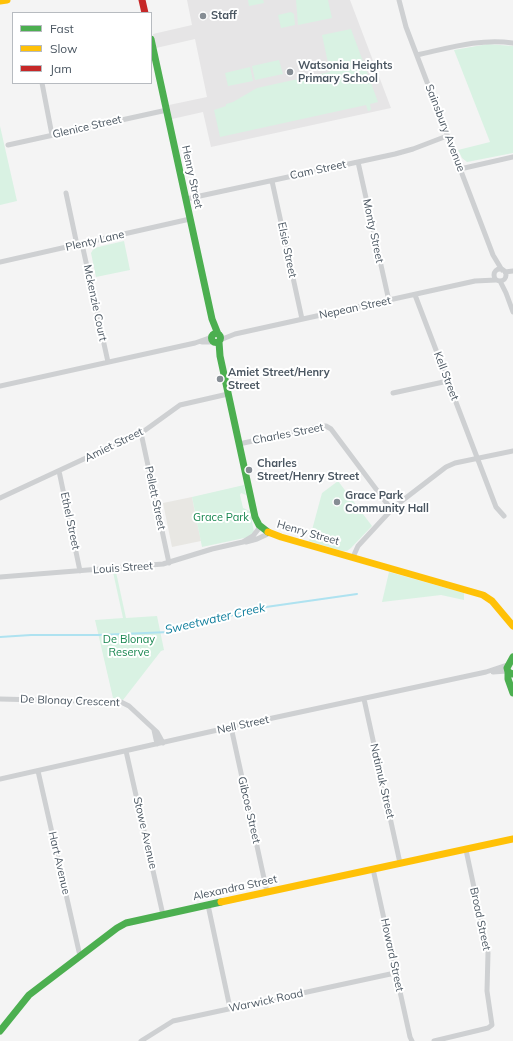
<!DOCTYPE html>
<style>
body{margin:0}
#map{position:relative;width:513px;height:1041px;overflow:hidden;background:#f4f4f4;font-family:Mulish,sans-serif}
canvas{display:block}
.legend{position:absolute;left:12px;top:12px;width:140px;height:72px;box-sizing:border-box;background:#fff;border:1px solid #b7bbc0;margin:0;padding:5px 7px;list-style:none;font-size:12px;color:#4a5661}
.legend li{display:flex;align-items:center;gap:8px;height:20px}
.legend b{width:20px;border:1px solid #b7bbc0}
</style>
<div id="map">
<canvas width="513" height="1041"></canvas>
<ul class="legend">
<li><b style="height:5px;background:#4caf50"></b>Fast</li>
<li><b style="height:5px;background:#ffc107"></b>Slow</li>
<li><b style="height:5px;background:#c62828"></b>Jam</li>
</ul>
</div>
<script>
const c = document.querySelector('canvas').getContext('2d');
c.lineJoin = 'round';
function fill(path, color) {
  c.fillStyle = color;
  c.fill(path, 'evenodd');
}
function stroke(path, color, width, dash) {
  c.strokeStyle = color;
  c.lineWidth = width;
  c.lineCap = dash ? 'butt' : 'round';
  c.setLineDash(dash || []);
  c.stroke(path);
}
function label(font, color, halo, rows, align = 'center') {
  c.font = font + ' Mulish,sans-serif';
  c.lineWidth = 4;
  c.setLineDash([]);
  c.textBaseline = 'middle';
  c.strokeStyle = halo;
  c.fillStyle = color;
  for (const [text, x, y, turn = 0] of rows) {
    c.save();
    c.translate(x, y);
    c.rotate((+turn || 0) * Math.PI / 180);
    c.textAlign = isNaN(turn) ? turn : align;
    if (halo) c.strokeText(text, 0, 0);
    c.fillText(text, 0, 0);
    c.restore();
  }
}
fill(new Path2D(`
 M192 497 201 541 172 547 163 503Z`), '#e8e7e3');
fill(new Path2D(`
 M187 0H350L391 108 211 147 203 112 172 119 169 105 207 97 195 39 156 48 153 34 192 25Z`), '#e6e5e6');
fill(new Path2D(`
 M248 0H263L264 3 249 6Z
 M296 0H328L332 18 298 25Z
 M291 12 294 14 295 25 281 28 278 15Z
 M351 29 378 102 370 104 371 110 368 111 366 105 220 137 214 110 226 106V104L233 102 257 88 330 72 322 35Z
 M488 44 513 46V153L467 162 462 158 458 150 490 142 454 50Z
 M279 60 283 74 255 80 252 66Z
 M250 67 253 81 228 86 225 73Z
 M0 126 17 201 0 205Z
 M124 241 130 270 96 277 91 253 94 248Z
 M338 481 372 526 351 548 347 551H342L309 541 322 493Z
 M244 485 246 495 241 493 240 495 243 508 250 511 254 532 249 537 202 547 192 497Z
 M113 572H116L126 618 157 616 164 650 161 651 123 700 113 698 95 620 123 618Z
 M389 572 464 593V600L441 595 382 602Z`), '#d9f2e3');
stroke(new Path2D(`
 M0 637 31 635H99L169 632 204 622 266 607 357 594`), '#aee2f0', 2);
stroke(new Path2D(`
 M399 0 406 27 493 255 502 270
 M417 55C449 48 480 38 513 43
 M42 83 52 135
 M8 145 167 110
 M358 162 389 301
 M460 169 513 157
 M272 181 302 319
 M66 193 77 245
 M186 199 395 154 413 149 447 136
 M82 244 108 362
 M0 262 190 219
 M494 275a6 6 0 1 1 12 0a6 6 0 1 1-12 0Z
 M505 272 513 271
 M500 281 506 293 513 312
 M415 295 496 507 504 516
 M220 340 235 334 475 281 496 280
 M202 342H213
 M0 386 195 343 212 337
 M393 393 448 381
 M141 433 169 563
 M239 444 321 426H326L331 429 391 509
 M59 471 80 571
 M0 498 144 431 180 405 228 394
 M246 542 257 539 270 533
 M353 557 358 546 394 507 446 467 455 463 513 451
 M0 577 163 564 212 549 243 542 253 536 260 527
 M493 672 507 671
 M0 699 121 702 129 706 157 732 163 743
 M364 699 400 863
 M231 727 267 892
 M154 730 157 744
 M126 751 163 915
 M38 771 80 956
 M0 779 231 727 486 672 507 665
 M373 869 410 1037 412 1041
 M208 905 230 1008
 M141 1041 173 1021 395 973
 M434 1041 488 1028 492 1025 487 991 488 953 466 850`), '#ced0d2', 5);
stroke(new Path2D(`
 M151 39 212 319 218 334
 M211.5 338a4.5 4.5 0 1 1 9 0a4.5 4.5 0 1 1-9 0Z
 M219 342 220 356 255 517 259 525 268 532
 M513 657 507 668 508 672 513 674
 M508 672V679L513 693
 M0 1031 29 995 117 928 126 923 221 902`), '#4caf50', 7);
stroke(new Path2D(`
 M0 1 7 0
 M268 532 281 537 483 595 492 601 513 626
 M221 902 513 839`), '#ffc107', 7);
stroke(new Path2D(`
 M142 0 145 13`), '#c62828', 7);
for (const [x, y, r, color] of [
 [203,16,4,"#868d94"],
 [290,72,4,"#868d94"],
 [220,379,4,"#868d94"],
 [249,470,4,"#868d94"],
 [337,502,4,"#868d94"]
]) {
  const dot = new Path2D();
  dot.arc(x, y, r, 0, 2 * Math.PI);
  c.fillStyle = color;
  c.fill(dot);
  stroke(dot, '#fff', 1.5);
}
label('bold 11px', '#4a5661', '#fff', [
 ["Staff",211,16],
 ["Watsonia Heights",298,66],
 ["Primary School",298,79],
 ["Amiet Street/Henry",228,373],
 ["Street",228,386],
 ["Charles",257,464],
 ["Street/Henry Street",257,477],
 ["Grace Park",345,496],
 ["Community Hall",345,509]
], 'left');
label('11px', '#4a5661', '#fff', [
 ["Glenice Street",87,127,-13],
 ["Sainsbury Avenue",445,128,69],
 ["Cam Street",318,170,-12],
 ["Henry Street",192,177,78],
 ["Monty Street",373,231,78],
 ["Plenty Lane",95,241,-13],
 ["Elsie Street",287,250,78],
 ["Mckenzie Court",95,303,78],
 ["Nepean Street",355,308,-12],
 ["Kell Street",446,376,69],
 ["Charles Street",288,434,-11],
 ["Amiet Street",114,445,-26],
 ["Pellett Street",155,498,78],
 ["Ethel Street",70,521,78],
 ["Henry Street",308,533,16],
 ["Louis Street",123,568,-4],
 ["De Blonay Crescent",70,701,2],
 ["Nell Street",243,725,-12],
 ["Natimuk Street",382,781,77],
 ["Gibcoe Street",249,810,77],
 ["Stowe Avenue",145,833,77],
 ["Hart Avenue",59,863,77],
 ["Alexandra Street",235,888,-12],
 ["Broad Street",480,919,78],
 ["Howard Street",392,955,78],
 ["Warwick Road",266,1001,-12]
]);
label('11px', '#17864f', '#fff', [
 ["Grace Park",221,518],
 ["De Blonay",129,640],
 ["Reserve",129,653]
]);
label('italic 12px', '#0c7c9b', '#fff', [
 ["Sweetwater Creek",215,619,-13]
]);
</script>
